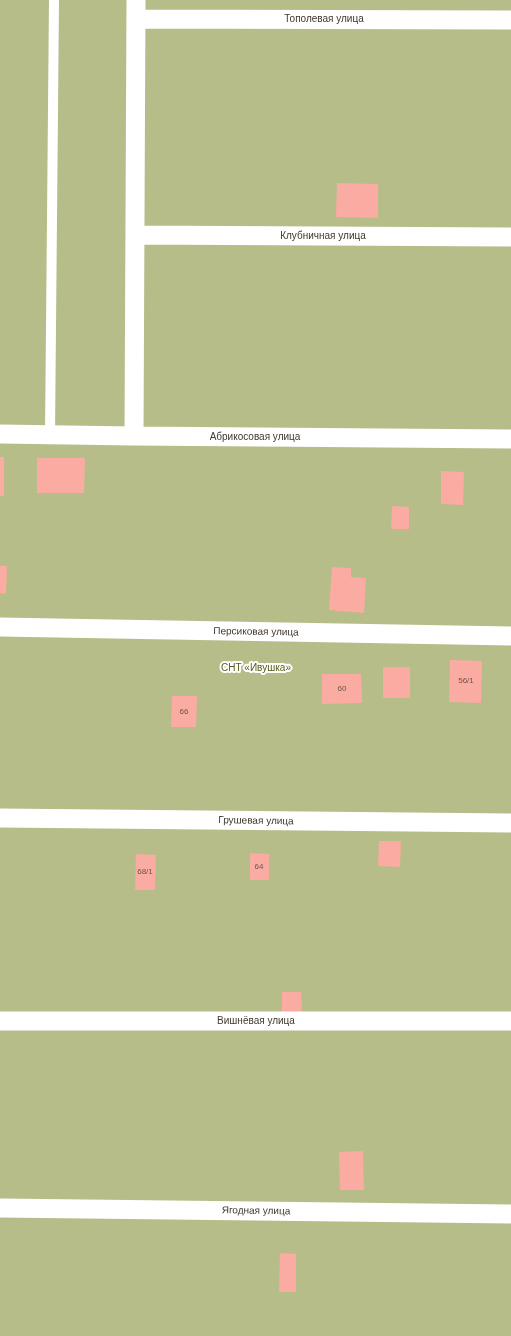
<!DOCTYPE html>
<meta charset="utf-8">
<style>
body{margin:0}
canvas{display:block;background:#f6ddc2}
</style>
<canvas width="511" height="1336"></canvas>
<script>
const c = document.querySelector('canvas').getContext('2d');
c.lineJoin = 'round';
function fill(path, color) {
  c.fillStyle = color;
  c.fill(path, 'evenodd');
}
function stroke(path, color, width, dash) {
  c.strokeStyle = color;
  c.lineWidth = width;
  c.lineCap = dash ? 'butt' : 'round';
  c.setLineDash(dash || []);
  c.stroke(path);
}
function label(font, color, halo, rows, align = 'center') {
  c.font = font + ' Arial,sans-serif';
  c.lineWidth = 4;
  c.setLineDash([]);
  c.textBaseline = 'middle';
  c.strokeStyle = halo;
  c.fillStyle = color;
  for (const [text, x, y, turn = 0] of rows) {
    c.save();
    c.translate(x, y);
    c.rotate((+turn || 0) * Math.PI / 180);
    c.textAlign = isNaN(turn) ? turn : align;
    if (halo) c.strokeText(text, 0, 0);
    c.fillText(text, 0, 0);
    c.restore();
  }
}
fill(new Path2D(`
 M0 0H511V1336H0Z`), '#b7bd88');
fill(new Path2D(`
 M337 183 378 184V218L336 217Z
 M0 457H4V496H0Z
 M37 458H85L84 493H37Z
 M441 471 464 472 463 505 441 504Z
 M392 506 409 507V529H391Z
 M0 566H7L6 594 0 593Z
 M332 567 351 568V577L366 578 364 613 329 610Z
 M450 660 482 661 481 703 449 702Z
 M383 667H410V698H383Z
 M322 674H361L362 703 322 704Z
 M172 696H197L196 727H171Z
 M379 841H401L400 867 378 866Z
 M250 853 269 854V880H250Z
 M136 854 156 855 155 890H135Z
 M282 992H301L302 1012H282Z
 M363 1151 364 1190H340L339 1152Z
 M280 1253 296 1254V1292H279Z`), '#faaba2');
stroke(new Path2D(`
 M50 435 54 0`), '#fff', 10);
stroke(new Path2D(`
 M136 19 511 20
 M135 235 511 237
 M0 434 134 436 511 439
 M134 436 136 0
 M0 627 511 636
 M0 818 511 823
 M0 1021H511
 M0 1208 511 1214`), '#fff', 19);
label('8px', '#6f544a', null, [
 ["56/1",466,681],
 ["60",342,689],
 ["66",184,712],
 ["64",259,867],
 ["68/1",145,872]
]);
label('10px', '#41372c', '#fff', [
 ["Тополевая улица",324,19],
 ["Клубничная улица",323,236],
 ["Абрикосовая улица",255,437],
 ["Персиковая улица",256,632,1],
 ["Грушевая улица",256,821,1],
 ["Вишнёвая улица",256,1021],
 ["Ягодная улица",256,1211,1]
]);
label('10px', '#565b17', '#fff', [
 ["СНТ «Ивушка»",256,668]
]);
</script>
